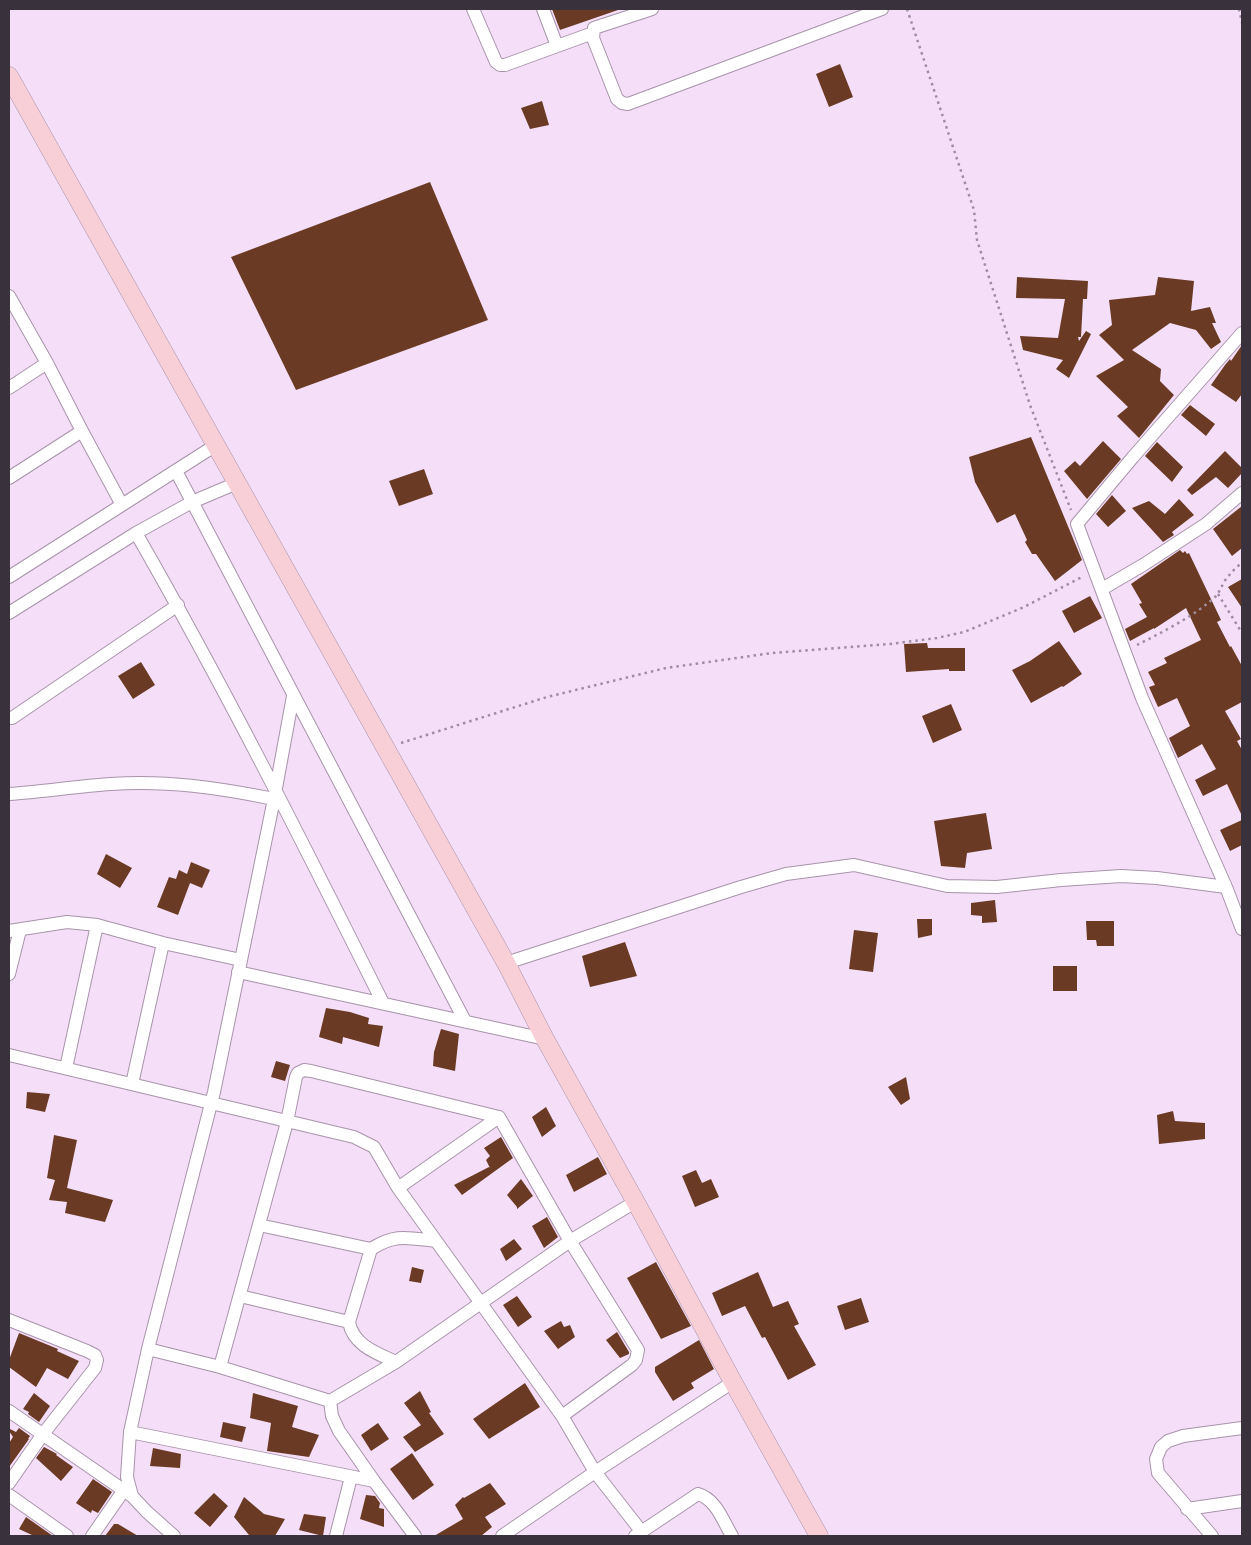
<!DOCTYPE html>
<style>
body{margin:0}
#map{position:relative;width:1251px;height:1545px;overflow:hidden;background:#f5dff8;font-family:"PT Sans Narrow",sans-serif}
canvas{display:block}
.frame{position:absolute;inset:0;border:10px solid #39313b;pointer-events:none}
</style>
<div id="map">
<canvas width="1251" height="1545"></canvas>
<div class="frame"></div>
</div>
<script>
const c = document.querySelector('canvas').getContext('2d');
c.lineJoin = 'round';
function fill(path, color) {
  c.fillStyle = color;
  c.fill(path, 'evenodd');
}
function stroke(path, color, width, dash) {
  c.strokeStyle = color;
  c.lineWidth = width;
  c.lineCap = dash ? 'butt' : 'round';
  c.setLineDash(dash || []);
  c.stroke(path);
}
fill(new Path2D(`
 M552 9H618V10L560 30Z
 M840 64 853 97 829 107 816 74Z
 M542 101 549 125 530 129 521 108Z
 M430 182 488 320 296 390 231 257Z
 M1017 277 1088 281 1087 299H1083L1081 337H1078L1079 341 1086 331 1091 334 1069 378 1056 369 1063 360 1023 350 1020 336 1058 338 1065 299 1016 298Z
 M1158 277 1194 281 1191 311 1210 307 1216 323H1212L1221 342 1211 349 1196 330 1170 323 1132 350 1161 369 1160 381 1174 395 1139 438 1117 416 1128 407 1096 376 1124 360 1099 335 1112 325 1109 300 1155 295Z
 M1242 345V394L1236 402 1211 385 1225 365 1230 359 1231 361Z
 M1190 405 1215 424 1206 436 1181 415Z
 M1031 437 1082 560 1055 581 1036 554H1032L1025 542 1027 540 1015 514 997 523 975 482 969 457Z
 M1103 441 1121 459 1087 499 1064 471 1075 461 1080 466Z
 M1157 442 1183 467 1172 482 1145 456Z
 M1225 451 1242 468V473L1228 488 1216 477 1192 495 1187 490Z
 M424 469 433 494 399 506 389 481Z
 M1112 495 1126 511 1108 527 1096 514Z
 M1179 499 1194 515 1172 532 1174 535 1163 542 1132 508 1149 501 1165 514Z
 M1242 506V548L1232 556 1213 529Z
 M1180 550 1183 553 1185 551 1187 554 1189 553 1221 620 1217 622 1230 647 1231 646 1242 666V702L1225 711 1241 739 1237 741 1242 750V816L1227 784 1203 796 1195 780 1216 769 1202 744 1178 758 1169 738 1190 726 1177 698 1158 707 1149 687 1155 685 1148 672 1167 663 1164 658 1201 640 1186 608 1154 629V628L1130 641 1125 629 1147 617 1139 604 1142 603 1131 584Z
 M1242 579V608L1228 587Z
 M1090 596 1102 618 1074 633 1062 611Z
 M1059 641 1082 674 1063 687 1062 686 1031 703 1012 670 1030 661Z
 M927 643 928 648H965V671H949V669L906 672 904 644Z
 M141 662 155 685 133 699 118 676Z
 M951 704 962 730 933 743 922 716Z
 M986 813 992 849 967 853 965 868 941 866 934 821Z
 M1242 820V845L1230 851 1220 830Z
 M106 854 132 868 120 888 97 874Z
 M191 862 210 870 202 888 190 883 178 915 157 907 169 877 176 879 179 870 187 874Z
 M995 900 997 922 982 923V916L971 915V903Z
 M917 919H932V935L918 938Z
 M1086 921H1114V946H1097L1096 940H1087Z
 M854 930 878 933 873 972 849 969Z
 M625 942 637 976 590 987 582 956Z
 M1053 966H1077V991H1053Z
 M326 1008 350 1012 369 1018 368 1024 383 1026 379 1047 343 1037 342 1044 319 1037Z
 M441 1029 459 1034 455 1071 433 1066 434 1052Z
 M276 1061 290 1065 285 1081 271 1077Z
 M906 1077 910 1099 901 1105 888 1087Z
 M27 1092 50 1094 45 1112 26 1108Z
 M546 1107 556 1126 542 1137 532 1117Z
 M1173 1111 1175 1121 1205 1123V1139L1159 1144 1157 1115Z
 M54 1135 77 1140 67 1188 113 1200 105 1222 65 1213 67 1202 49 1200 55 1180 47 1178Z
 M501 1137 513 1158 462 1195 454 1185 489 1167 490 1168 486 1160 490 1156 484 1148Z
 M598 1157 607 1174 574 1192 566 1175Z
 M696 1170 702 1183 711 1179 719 1197 695 1207 682 1176Z
 M521 1179 533 1196 517 1209V1207L507 1195Z
 M547 1217 558 1237 544 1248 532 1226Z
 M514 1239 522 1249 506 1261 500 1249Z
 M656 1262 691 1326 661 1339 627 1278Z
 M412 1267 424 1270 421 1283 409 1281Z
 M758 1272 773 1307 788 1301 799 1324 794 1326 816 1365 788 1380 765 1337 762 1338 745 1306 722 1316 712 1293Z
 M517 1296 532 1317 518 1327 503 1305Z
 M861 1298 869 1322 845 1330 837 1306Z
 M561 1321 564 1327 570 1325 575 1337 558 1349 544 1331Z
 M617 1332 629 1352V1354L620 1358 606 1340Z
 M19 1333 58 1349 57 1351 79 1361 68 1379 47 1368 36 1387 9 1367V1360Z
 M699 1340 714 1369 691 1383 694 1388 673 1401 655 1372V1367Z
 M525 1383 540 1407 489 1439 473 1419Z
 M420 1391 431 1412 429 1413 444 1434 415 1452 403 1437 421 1425 404 1403Z
 M34 1393 50 1406 39 1422 28 1414 29 1412 23 1409Z
 M253 1393 298 1406 292 1427 319 1435 309 1457 267 1451 271 1423 250 1418Z
 M223 1422 246 1427 242 1442 220 1437Z
 M378 1423 389 1439 371 1451 361 1435Z
 M19 1428 30 1436 28 1439H29L9 1467V1443L13 1437 9 1431 10 1429 16 1432Z
 M44 1447 57 1454 56 1455 73 1467 61 1481 36 1458Z
 M153 1448 181 1454 180 1468 150 1466Z
 M412 1453 434 1485 413 1500 390 1469Z
 M93 1479 112 1492 98 1513 92 1510 91 1513 76 1503Z
 M490 1483 506 1504 485 1517 492 1527 481 1536H434L463 1519 455 1505 463 1497 464 1498Z
 M214 1493 228 1506 210 1527 194 1513Z
 M366 1495 375 1496 380 1503 379 1508 384 1509V1527L360 1519Z
 M244 1497 264 1514 285 1519 275 1536 249 1535 234 1517Z
 M304 1514 326 1517 323 1536 299 1530Z
 M26 1517 53 1536H34L19 1529Z
 M114 1524H118L138 1536H105Z`), '#6a3a24');
const minor = new Path2D(`
 M473 9 496 62 500 65H505L593 33
 M543 9 557 46
 M652 9 594 28 593 38 617 99 622 103 628 104 882 9
 M9 296 47 363 82 431 122 505
 M1242 333 1133 457 1077 524 1142 698 1226 887 1242 929
 M9 388 47 363
 M176 471 465 1021
 M9 478 82 431
 M136 533C224 686 304 845 383 1003
 M9 577 216 445
 M1102 589 1143 565 1206 524 1242 493
 M9 613 136 533 192 502 237 483
 M9 718H12L178 605
 M9 794C43 792 77 786 111 784 166 780 220 788 274 799
 M9 931 67 922 97 925 163 943 241 960
 M506 963 741 887 786 874 854 865 947 886 997 887 1061 880 1121 876 1157 878 1226 887
 M238 972 545 1039
 M9 974 20 930
 M9 1055 354 1137 374 1147 398 1188 562 1416 595 1472 641 1531
 M66 1068 97 925
 M132 1084 163 943
 M398 1188 499 1117
 M259 1225 371 1249
 M240 1296 349 1322
 M9 1320 87 1351 95 1355 97 1360 95 1368 43 1434 9 1483
 M148 1349 220 1367 330 1401 396 1362 570 1241 635 1202
 M396 1362C376 1353 353 1345 349 1322L371 1249C396 1233 408 1238 436 1241
 M220 1367 287 1122 296 1077 298 1073 304 1070 311 1071 499 1117 570 1241 638 1350 636 1360 632 1365 562 1416
 M330 1401 332 1416 339 1431 374 1481 415 1536
 M9 1411 132 1496 147 1512 174 1536
 M130 1432 374 1481
 M9 1495 67 1536
 M132 1496 127 1477 130 1432 148 1349 214 1092 274 799 293 696
 M1187 1509 1242 1501
 M92 1536 124 1490
 M336 1536 351 1477
 M502 1536 595 1472 733 1382
 M635 1536 698 1494C716 1499 723 1521 732 1536
 M1212 1536 1158 1473 1156 1459 1161 1447 1168 1441 1183 1436 1242 1428`);
const secondary = new Path2D(`
 M9 76 506 963 545 1039 644 1217 733 1382 819 1536`);
stroke(minor, '#a893ab', 14);
stroke(secondary, '#a893ab', 19);
stroke(new Path2D(`
 M907 9 974 210 977 240 1030 405 1071 510
 M1239 9 1242 23
 M1218 594 1242 633
 M1137 645C1161 633 1198 614 1216 596 1220 591 1222 585 1226 579 1231 573 1236 567 1242 563
 M401 743 547 697 666 668 772 653 890 644 937 638 964 632 1024 607 1082 577`), '#9e8ea0', 2.5, [2.5, 4]);
stroke(minor, '#fff', 12);
stroke(secondary, '#f8ced7', 18);
</script>
